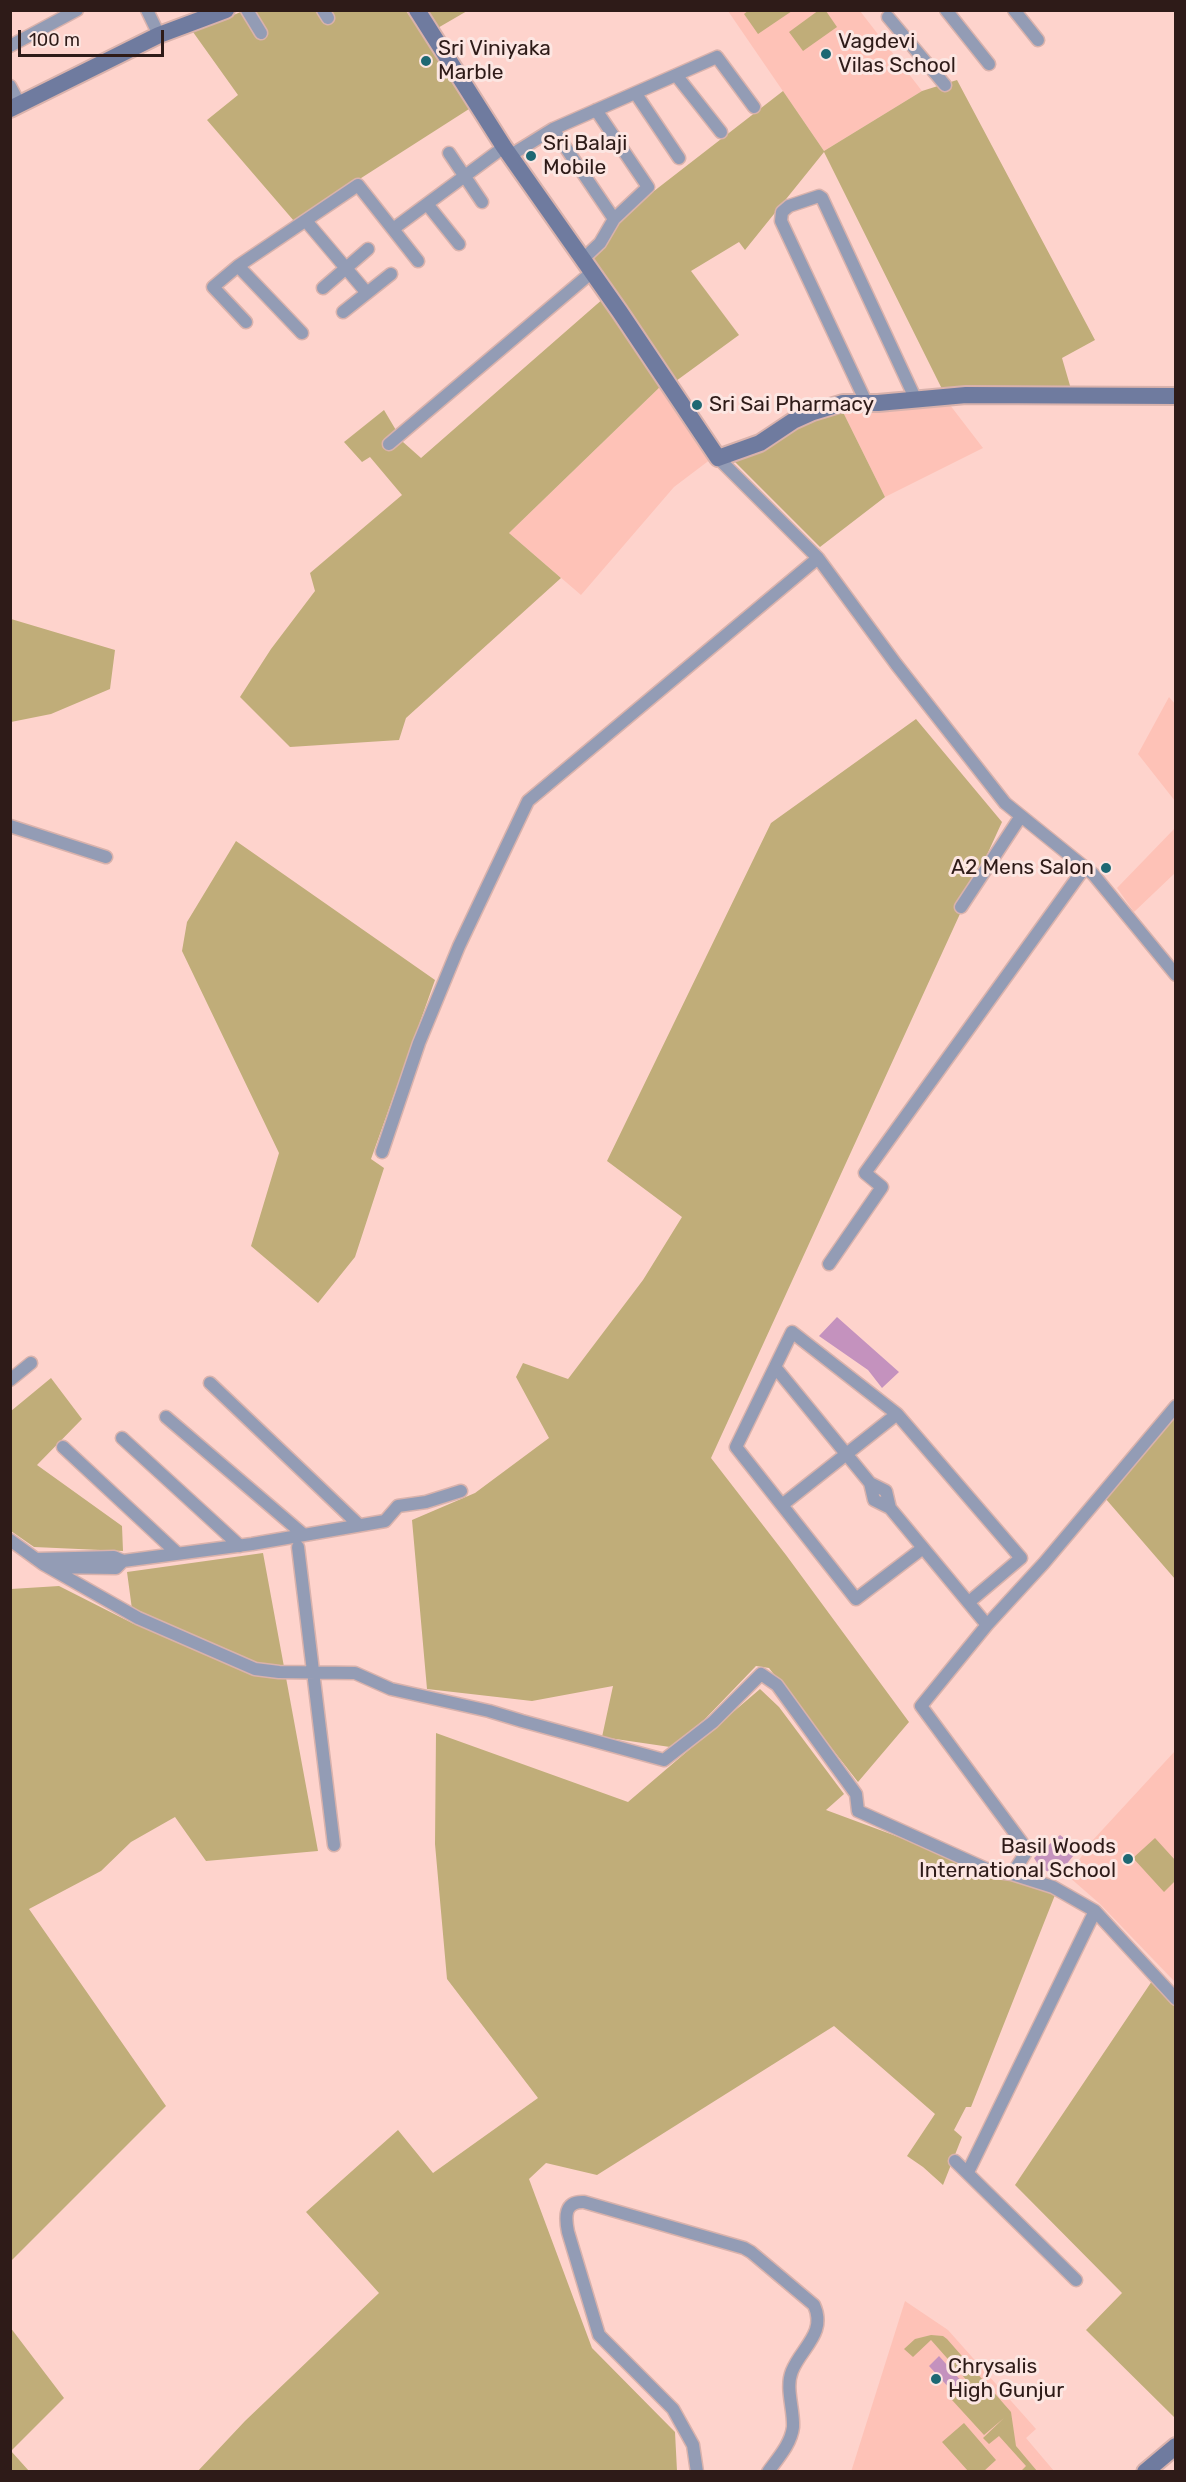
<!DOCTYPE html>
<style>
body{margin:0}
#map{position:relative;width:1186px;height:2482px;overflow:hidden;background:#fed3cc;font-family:Rubik,sans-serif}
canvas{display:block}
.frame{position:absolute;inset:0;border:12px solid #2e1b18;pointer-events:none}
.scale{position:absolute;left:18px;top:30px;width:146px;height:27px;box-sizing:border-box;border:3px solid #2e1b18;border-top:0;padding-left:8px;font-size:18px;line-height:21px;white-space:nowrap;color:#2e1b18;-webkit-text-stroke:4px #fce6e2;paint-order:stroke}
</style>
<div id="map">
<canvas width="1186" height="2482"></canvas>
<div class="frame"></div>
<div class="scale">100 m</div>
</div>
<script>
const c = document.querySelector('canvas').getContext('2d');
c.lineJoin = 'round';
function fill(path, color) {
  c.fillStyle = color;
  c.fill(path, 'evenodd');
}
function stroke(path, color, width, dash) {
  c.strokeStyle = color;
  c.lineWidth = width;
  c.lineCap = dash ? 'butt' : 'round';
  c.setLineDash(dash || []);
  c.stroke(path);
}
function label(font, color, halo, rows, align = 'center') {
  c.font = font + ' Rubik,sans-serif';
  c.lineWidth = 6;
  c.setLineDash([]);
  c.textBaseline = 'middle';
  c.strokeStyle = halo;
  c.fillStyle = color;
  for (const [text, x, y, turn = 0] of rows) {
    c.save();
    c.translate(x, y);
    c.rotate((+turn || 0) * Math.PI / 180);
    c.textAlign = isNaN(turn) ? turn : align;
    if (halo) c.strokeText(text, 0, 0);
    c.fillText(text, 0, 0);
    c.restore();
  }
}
fill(new Path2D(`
 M728 11H860L922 91 824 151Z
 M662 385 711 459 674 487 581 595 509 533Z
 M950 405 983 448 885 497 841 408Z
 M1169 697 1175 704V801L1138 754Z
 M1175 828V873L1134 912 1117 888Z
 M1175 1751V1982L1100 1904 1068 1876 1092 1841Z
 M905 2301 948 2330 1036 2429 1026 2438 1054 2471 851 2472Z`), '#fec2b7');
fill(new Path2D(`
 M749 10H792V11L758 34 744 14Z
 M819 10 826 11 837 27 803 51 789 32Z
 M243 11H406L429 42 469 109 294 221 207 120 238 95 193 32Z
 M423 11H467L436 29Z
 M957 80 1095 340 1062 358 1071 389 943 391 824 152 745 250 739 242 691 271 739 335 676 381 591 262 597 250 610 239 618 219 783 91 824 151 922 91Z
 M604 298 662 385 509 533 561 578 406 718 399 740 290 747 240 697 271 649 315 591 310 573 402 495 370 457 362 462 344 442 384 410 403 442 421 458Z
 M841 408 885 497 820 547 735 462 808 419Z
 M11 619 115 650 110 689 51 714 11 722Z
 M916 719 1002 822 711 1458 786 1555 909 1722 858 1782 769 1668 756 1666 704 1720 670 1747 602 1737 613 1686 532 1701 427 1689 412 1520 475 1493 549 1438 516 1377 523 1363 568 1379 643 1280 682 1217 607 1161 771 823Z
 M236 841 435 980 371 1159 384 1168 355 1257 318 1303 251 1246 279 1153 182 951 187 922Z
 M51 1378 82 1419 37 1465 122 1526 123 1551 34 1547 11 1531V1411Z
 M1175 1414V1579L1105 1498Z
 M263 1553 318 1851 206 1861 175 1817 131 1842 101 1871 29 1909 166 2106 11 2261V1589L59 1586 134 1624 127 1572Z
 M760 1689 779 1707 844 1794 826 1810 1055 1895 971 2107H966L954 2130 962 2137 943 2185 923 2167 907 2156 935 2114 834 2026 597 2175 546 2163 529 2179 592 2348 675 2432 677 2471 197 2472 245 2421 379 2293 306 2212 398 2130 433 2173 538 2098 447 1979 435 1844 436 1733 628 1802Z
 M1155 1838 1175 1860V1881L1164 1892 1133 1858Z
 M1152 1981 1175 2005V2418L1086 2330 1122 2293 1015 2185Z
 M10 2327 64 2398 11 2451 29 2471H11Z
 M931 2335 943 2336 947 2339 1011 2412 1016 2446 1037 2471H1021L1026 2466 999 2436 989 2444 983 2438 1004 2418 984 2435 952 2400 971 2382 969 2383 931 2340 913 2357 904 2349 915 2339Z
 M964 2423 996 2460 984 2471H968L942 2442Z`), '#c0ad79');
fill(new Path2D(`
 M837 1317 899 1372 882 1388 868 1370 819 1336Z
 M1060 1835 1079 1849 1064 1867 1053 1875 1039 1866 1034 1858Z
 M939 2356 963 2383 953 2392 929 2366Z`), '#c492be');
const street = new Path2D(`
 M147 10 159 35
 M247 10 261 33
 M323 10 328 18
 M946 10 989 64
 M1014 10 1038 40
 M888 17 945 85
 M10 46 77 10
 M676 75 721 132
 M10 86 20 105
 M636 94 679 158
 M553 129 614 219
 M449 153 482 202
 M511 155 553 129 717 57 754 107
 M427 204 459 244
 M306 221 367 293
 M393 229 504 147
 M583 259 600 243 614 219 648 187 596 110
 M238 266 302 333
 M323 288 368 249
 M343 312 391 274
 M246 322 213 287 238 266 358 185 418 261
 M866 402 781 221 782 212 789 206 819 196 822 198 916 400
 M389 444 591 273
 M718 458 818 558 896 664 1005 803 1093 874 1176 975
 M10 826 106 857
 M961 907 1021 816
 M382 1152 419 1043 459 946 528 801 818 558
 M829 1264 882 1187 865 1173 1085 867
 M775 1367 870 1483 886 1491 890 1508 987 1625
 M10 1380 31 1363
 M210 1383 359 1525
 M166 1417 304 1535
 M122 1438 240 1546
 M63 1447 177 1553
 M870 1483 874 1500 890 1508
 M782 1505 897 1414
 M10 1540 43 1564 138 1618 255 1669 279 1672 355 1673 391 1689 489 1711 522 1721 664 1760 713 1722 761 1674 777 1685 856 1794 858 1811 991 1871 1012 1874 1053 1887 1095 1911 1176 1999
 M298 1547 334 1845
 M923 1548 856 1599 736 1447 792 1332 897 1414 1021 1558 969 1602
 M36 1559 114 1557 123 1561 252 1544 385 1521 398 1506 426 1502 461 1491
 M49 1567 116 1568 123 1561
 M1012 1874 1025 1854 1023 1844 921 1706 987 1625 1044 1563 1176 1406
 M955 2161 1076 2280
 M968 2172 1095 1911
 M697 2472 693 2445 673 2409 599 2335 568 2232C565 2217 564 2201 584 2202L744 2248 751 2252 814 2305C827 2333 801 2348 792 2371 785 2388 794 2409 793 2427 791 2444 778 2458 768 2472`);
const secondary = new Path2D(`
 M417 10 504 147 620 312 718 458 760 443 793 421 813 412 843 403H878L966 395 1176 396
 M10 109 159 35 226 10
 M1145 2472 1176 2446`);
stroke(street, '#d9b2ac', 15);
stroke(secondary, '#d9b2ac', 20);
stroke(street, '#939cb5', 12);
stroke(secondary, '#6f7b9f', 16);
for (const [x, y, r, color] of [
 [826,54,6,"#1e6873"],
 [426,61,6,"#1e6873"],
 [531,156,6,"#1e6873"],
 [697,405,6,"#1e6873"],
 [1106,868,6,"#1e6873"],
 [1128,1859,6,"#1e6873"],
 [936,2379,6,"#1e6873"]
]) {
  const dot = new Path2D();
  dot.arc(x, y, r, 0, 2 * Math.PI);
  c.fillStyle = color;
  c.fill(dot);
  stroke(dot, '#fce6e2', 2);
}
label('21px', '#2e1b18', '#fce6e2', [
 ["Vagdevi",838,42],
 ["Vilas School",838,66],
 ["Sri Viniyaka",438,49],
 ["Marble",438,73],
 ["Sri Balaji",543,144],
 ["Mobile",543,168],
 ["Sri Sai Pharmacy",709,405],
 ["A2 Mens Salon",1094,868,"right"],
 ["Basil Woods",1116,1847,"right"],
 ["International School",1116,1871,"right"],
 ["Chrysalis",948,2367],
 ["High Gunjur",948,2391]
], 'left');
</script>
